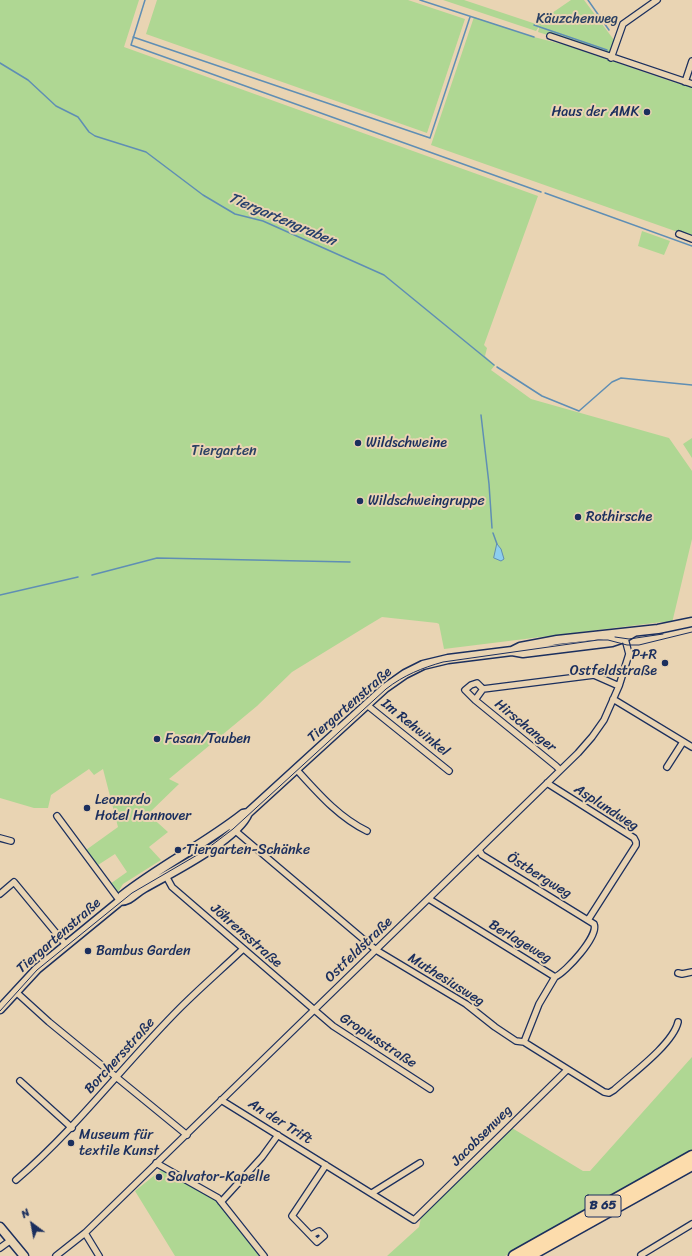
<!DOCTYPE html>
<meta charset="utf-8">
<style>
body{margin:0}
#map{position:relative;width:692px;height:1256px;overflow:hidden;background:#e9d4b3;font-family:Sriracha,sans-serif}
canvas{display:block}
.north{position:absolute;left:12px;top:1204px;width:40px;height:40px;-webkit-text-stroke:3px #e9d4b3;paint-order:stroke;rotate:328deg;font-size:11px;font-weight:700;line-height:16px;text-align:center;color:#1b2f5e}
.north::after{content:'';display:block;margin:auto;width:14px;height:18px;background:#1b2f5e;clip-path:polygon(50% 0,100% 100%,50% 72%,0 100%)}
</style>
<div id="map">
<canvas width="692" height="1256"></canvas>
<div class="north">N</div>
</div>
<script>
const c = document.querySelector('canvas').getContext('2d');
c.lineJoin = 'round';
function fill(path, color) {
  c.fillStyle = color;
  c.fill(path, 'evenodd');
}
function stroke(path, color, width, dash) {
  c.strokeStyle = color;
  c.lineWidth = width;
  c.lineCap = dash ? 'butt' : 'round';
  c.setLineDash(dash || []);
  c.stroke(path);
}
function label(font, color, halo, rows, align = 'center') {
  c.font = font + ' Sriracha,sans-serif';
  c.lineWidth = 4;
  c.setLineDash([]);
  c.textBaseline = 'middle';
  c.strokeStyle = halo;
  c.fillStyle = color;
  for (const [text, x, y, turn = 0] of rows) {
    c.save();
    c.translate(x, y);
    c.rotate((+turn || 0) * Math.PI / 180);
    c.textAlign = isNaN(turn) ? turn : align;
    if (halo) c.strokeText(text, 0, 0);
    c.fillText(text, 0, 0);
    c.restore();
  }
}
fill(new Path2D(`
 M0 0H139L124 47 538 196 484 345 487 348 485 356 495 365 491 370 531 399 669 438 692 471V539L672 623 662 622 444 649 439 624 437 623 382 617 367 626 292 672 257 706 169 779 179 784 148 814 168 832 149 847 161 860 123 884 117 894 110 884 127 872 115 854 98 865 86 850 118 827 103 769 94 775 89 769 51 795 48 808H34L0 798Z
 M157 0H408L465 19 427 133 146 34Z
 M443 0H464L536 24 571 0H584L614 40 611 52 607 54 538 32 540 25 536 31Z
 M474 17 534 37 565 45 673 82 692 87V237L431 145Z
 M642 231 670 241 664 255 638 246Z
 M692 438V458L683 444Z
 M692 1057V1151L505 1256H387L419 1227 421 1218 512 1128 583 1171H590Z
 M161 1170 215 1199 260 1256H175L135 1191Z`), '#afd793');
const water = new Path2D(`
 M497 544 501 549 504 559 501 561 494 558Z`);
fill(water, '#8dceee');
stroke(water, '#5f8eb4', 1);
stroke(new Path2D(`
 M145 0 131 45 541 192
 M420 0 534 37
 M588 0 609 30
 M534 25 607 50
 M133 37 430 138 470 17
 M0 63 28 80 56 106 78 117 89 132 95 136 146 152 203 195 235 214 263 221 384 275 494 365
 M545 193 692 246
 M497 367 542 396 579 411 612 382 621 378 692 385
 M481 415 489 484 492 528
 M493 533 497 544
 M92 575 157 558 350 562
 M0 595 78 577`), '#5f8eb4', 1.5);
const street = new Path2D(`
 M550 36 692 84
 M611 58 623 24 657 0
 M685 82 692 61
 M679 234 692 239
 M483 689 594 675 619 686
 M613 699 692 747
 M475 700 483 689 477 683 471 685 465 690 475 700 556 766 560 770
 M367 705 449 771
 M667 767 683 742
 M296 769C317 792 338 817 367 831
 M547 783 634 838 636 842V845L588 920
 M57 816 120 901
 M232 828 376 950 466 1004 495 1027 516 1041 524 1042 604 1092 609 1093 614 1090C632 1074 673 1044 678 1022
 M0 838 11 841
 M166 876 172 887 333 1026 430 1089
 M0 894 14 882 66 945
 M429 899 555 977C566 972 599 936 594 924L482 855 479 850
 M678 973 682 974 692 972
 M16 992 49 1022 187 1135
 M524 1042 539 1004 555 977
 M20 1081 72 1128
 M221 1100 414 1220 567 1070
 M156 1163 218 1198 264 1256
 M16 1180C77 1128 124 1064 180 1008 200 988 222 969 243 949
 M372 1193 420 1163
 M221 1202 262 1157 278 1135
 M85 1233 99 1256
 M311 1235 319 1231 324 1236 317 1242 292 1216 326 1165
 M0 1248 11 1240
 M641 1255 692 1224
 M56 1256 85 1233 578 753 592 737 604 720 619 686 629 654 624 635`);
const secondary = new Path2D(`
 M512 651 520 647 557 640 658 629 692 622
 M120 901C130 901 135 893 144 888 170 873 237 840 248 813L385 688 405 674 423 665 448 659 512 651 523 653 612 642 624 638 634 632
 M0 1009 37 969 120 901 122 896C160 866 205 844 243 814L248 813
 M0 1227 24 1256`);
const highway = new Path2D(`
 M514 1256 692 1156
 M529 1256 692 1165`);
stroke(street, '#1b2f5e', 8);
stroke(secondary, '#1b2f5e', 11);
stroke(highway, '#1b2f5e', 13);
stroke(street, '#e9d4b3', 5.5);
stroke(secondary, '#e9d4b3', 8);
stroke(highway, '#fcdcac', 10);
stroke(new Path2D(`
 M615 637 629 639 663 634
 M0 1011 37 970 132 893 204 851 233 829 386 689C404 675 422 668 443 662L598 640H608L627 645H639L692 632`), '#1b2f5e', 1);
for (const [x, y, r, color] of [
 [647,112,4,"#1b2f5e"],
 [358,443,4,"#1b2f5e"],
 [360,501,4,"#1b2f5e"],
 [578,517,4,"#1b2f5e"],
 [665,663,4,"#1b2f5e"],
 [157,739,4,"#1b2f5e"],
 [87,808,4,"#1b2f5e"],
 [178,850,4,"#1b2f5e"],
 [88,951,4,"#1b2f5e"],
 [71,1143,4,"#1b2f5e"],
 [159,1177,4,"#1b2f5e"]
]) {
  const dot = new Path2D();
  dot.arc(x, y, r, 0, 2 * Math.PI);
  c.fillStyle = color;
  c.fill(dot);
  stroke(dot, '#e9d4b3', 1.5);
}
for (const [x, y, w] of [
 [603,1206,36]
]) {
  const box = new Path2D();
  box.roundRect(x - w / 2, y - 11, w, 22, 3);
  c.fillStyle = '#e9d4b3';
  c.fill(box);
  stroke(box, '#1b2f5e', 1);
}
label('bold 13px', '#1b2f5e', null, [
 ["B 65",603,1206]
]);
label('14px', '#2a4063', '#e9d4b3', [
 ["Käuzchenweg",577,19],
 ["Tiergarten",224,451]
]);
label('14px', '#1b2f5e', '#e9d4b3', [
 ["Haus der AMK",639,112,"right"],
 ["Wildschweine",366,443],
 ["Wildschweingruppe",368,501],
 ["Rothirsche",586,517],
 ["P+R",657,655,"right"],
 ["Ostfeldstraße",657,671,"right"],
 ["Fasan/Tauben",165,739],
 ["Leonardo",95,800],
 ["Hotel Hannover",95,816],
 ["Tiergarten-Schänke",186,850],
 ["Bambus Garden",96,951],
 ["Museum für",79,1135],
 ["textile Kunst",79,1151],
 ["Salvator-Kapelle",167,1177]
], 'left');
label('14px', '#1b2f5e', '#e9d4b3', [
 ["Tiergartenstraße",350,705,-41],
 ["Hirschanger",525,726,39],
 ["Im Rehwinkel",415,728,39],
 ["Asplundweg",606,808,33],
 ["Östbergweg",539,876,32],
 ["Tiergartenstraße",59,936,-41],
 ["Jöhrensstraße",246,936,41],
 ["Berlageweg",520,942,31],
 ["Ostfeldstraße",359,950,-44],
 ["Muthesiusweg",446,980,32],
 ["Gropiusstraße",378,1041,33],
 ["Borchersstraße",120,1056,-48],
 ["An der Trift",280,1122,32],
 ["Jacobsenweg",482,1136,-45]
]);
label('italic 15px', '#263f6c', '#e9d4b3', [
 ["Tiergartengraben",282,220,23]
]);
</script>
